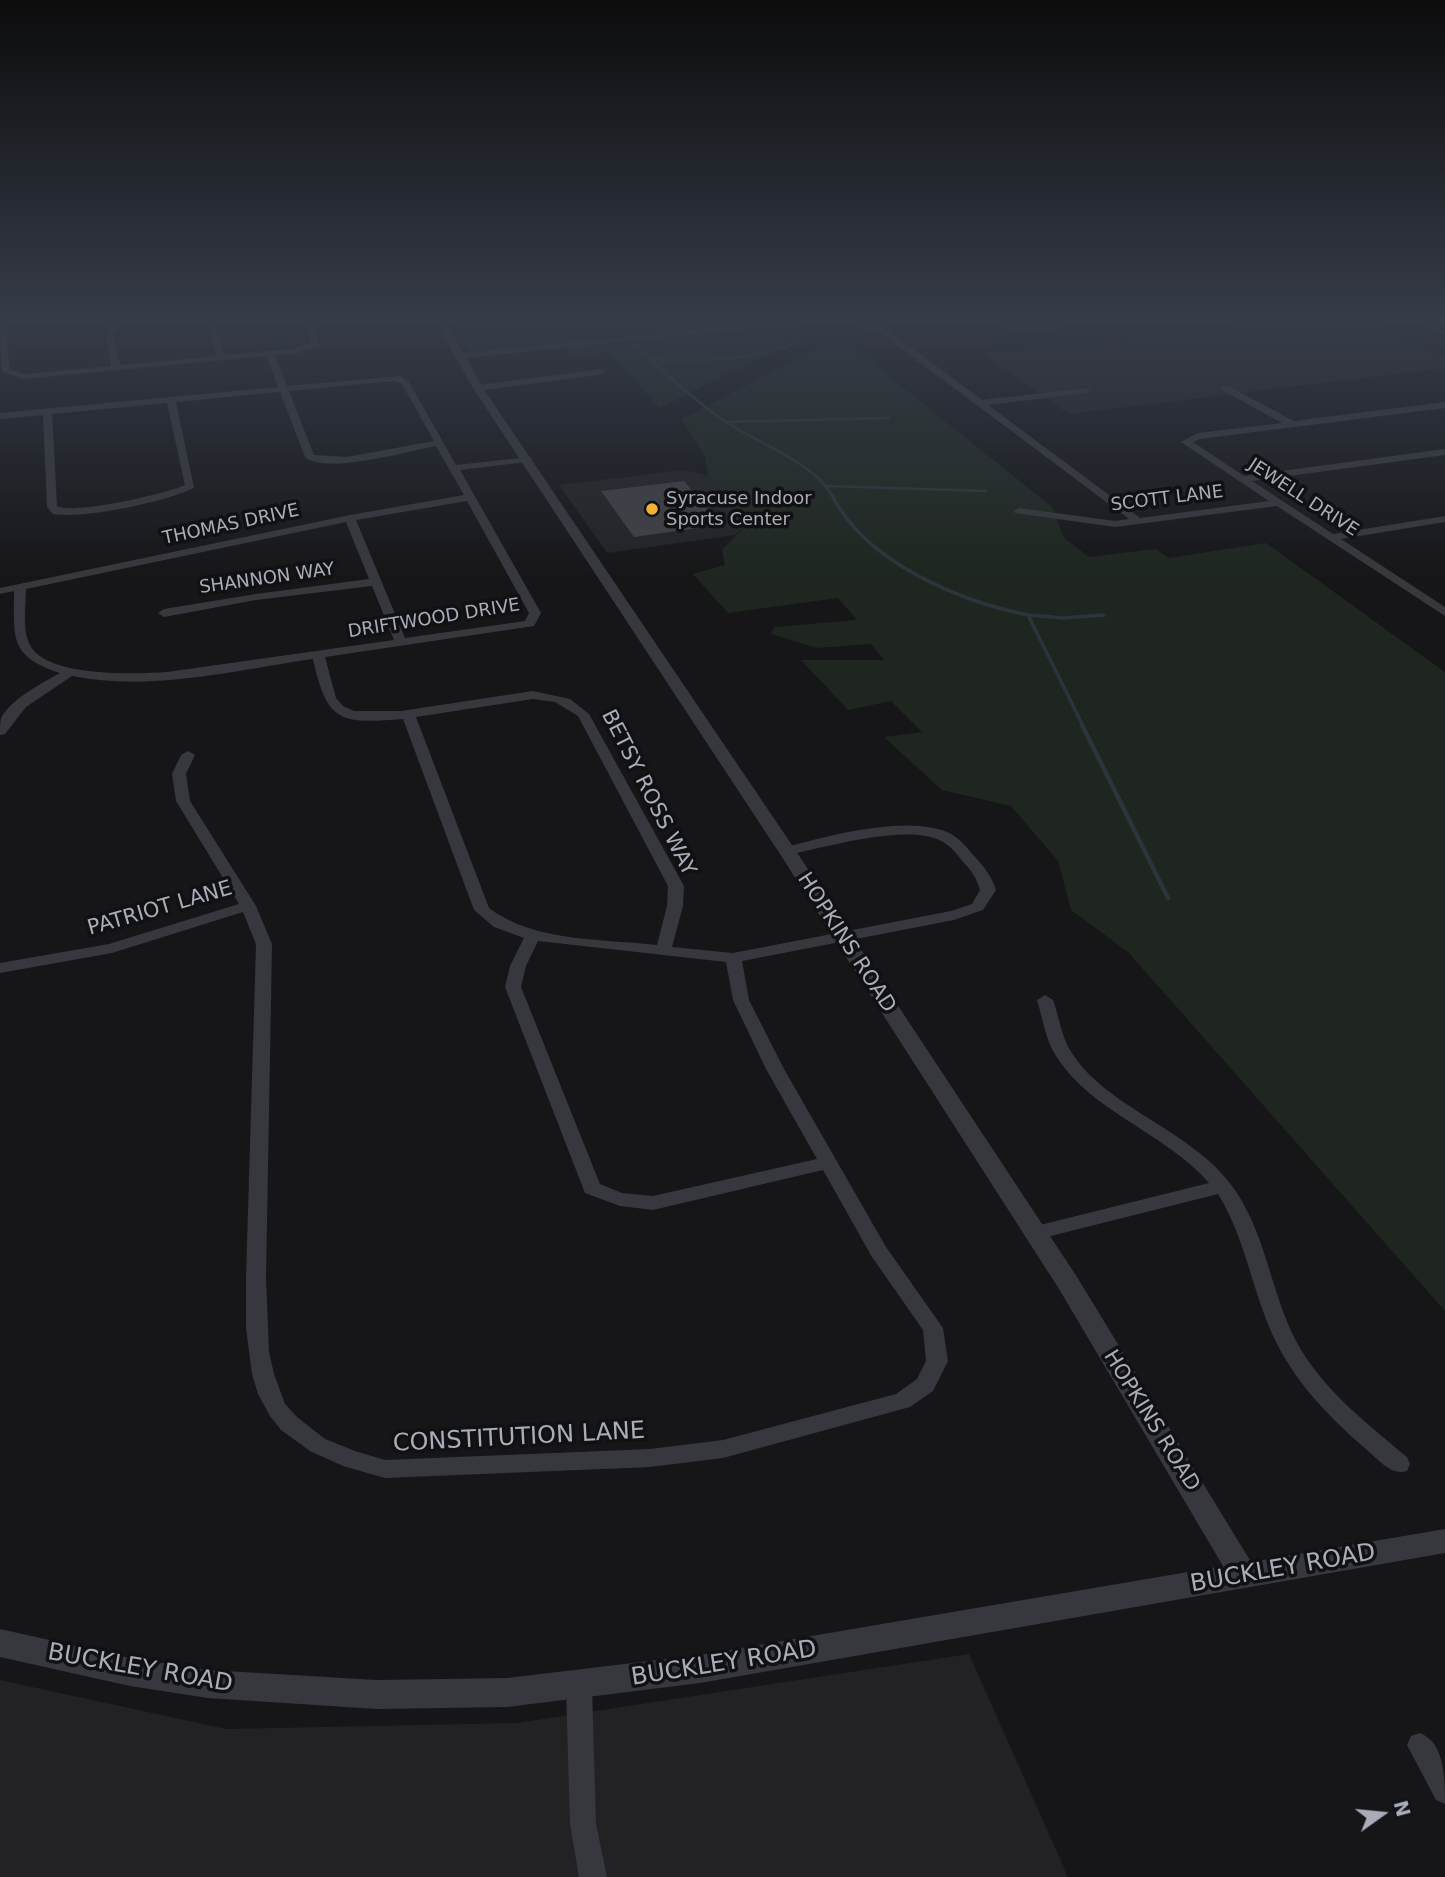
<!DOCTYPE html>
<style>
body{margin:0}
#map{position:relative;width:1445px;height:1877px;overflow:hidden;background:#161618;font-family:"DejaVu Sans",sans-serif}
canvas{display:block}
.north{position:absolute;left:1347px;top:1779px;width:70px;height:70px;-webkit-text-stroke:5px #111113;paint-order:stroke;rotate:75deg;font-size:19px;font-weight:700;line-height:28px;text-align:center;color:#a8adb8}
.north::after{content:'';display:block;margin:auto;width:24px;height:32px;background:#a8adb8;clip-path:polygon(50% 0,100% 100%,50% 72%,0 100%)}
</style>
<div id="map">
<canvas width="1445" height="1877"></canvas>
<div class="north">N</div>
</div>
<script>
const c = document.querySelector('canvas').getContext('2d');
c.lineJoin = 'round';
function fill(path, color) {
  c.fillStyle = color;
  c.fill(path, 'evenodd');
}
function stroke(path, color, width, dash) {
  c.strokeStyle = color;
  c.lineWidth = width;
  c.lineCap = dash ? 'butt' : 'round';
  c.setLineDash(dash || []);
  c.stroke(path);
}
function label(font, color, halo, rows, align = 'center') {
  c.font = font + ' "DejaVu Sans",sans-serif';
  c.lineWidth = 7;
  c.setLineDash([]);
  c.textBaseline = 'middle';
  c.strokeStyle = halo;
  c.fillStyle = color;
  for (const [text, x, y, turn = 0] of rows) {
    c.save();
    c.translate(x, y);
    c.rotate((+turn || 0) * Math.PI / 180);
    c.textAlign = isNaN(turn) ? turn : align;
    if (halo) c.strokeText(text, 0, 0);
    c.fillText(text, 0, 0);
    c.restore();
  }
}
fill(new Path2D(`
 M1334 317H1359L1445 358V368L1069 414 982 353Z
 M683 470 708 476 748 523 735 535 607 553 559 485Z
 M969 1654 1068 1877H0V1680L226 1729 517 1723Z`), '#222225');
fill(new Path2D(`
 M452 317H823L468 352Z
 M802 323 808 333 660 408 609 352 572 355 564 347Z
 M840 337 1052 507 1064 538 1089 557 1155 549 1169 558 1266 543 1445 672V1311L1128 952 1071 910 1058 861 1011 806 942 790 884 737 922 732 891 701 848 710 801 660H884L871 644 817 648 771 634 774 627 857 620 838 598 728 613 693 574 725 565 722 550 748 523 708 476 705 456 681 419Z
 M1308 338 1328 348C1310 364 1289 354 1270 344L1272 341Z`), '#1e261f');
stroke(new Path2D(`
 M632 342C661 370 690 397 723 420 754 442 815 462 833 497
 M651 359C705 362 753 361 804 340
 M726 422 889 418
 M827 486 986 491`), '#2c353c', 2.5);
stroke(new Path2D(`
 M832 495C865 562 959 601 1028 615L1083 726
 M1028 615 1063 618 1104 615`), '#2c353c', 3.5);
stroke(new Path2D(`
 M1082 725 1168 898`), '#2c353c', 4.5);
fill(new Path2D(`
 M684 481 721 525 634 537 601 491Z`), '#404145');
fill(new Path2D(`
 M3 317H11L7 341 10 370 25 374 111 366 106 335 116 317H124L114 335 120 365 217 356 207 325 213 317H221L215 325 225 355 293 349 311 342 303 317H311L319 345 294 354 275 355 287 386 401 376 409 382 456 465 530 457 532 459 527 462 460 470 541 613 534 626 325 657 336 698 343 706 354 711H401L533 691 570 699 589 714 684 886 683 906 672 947 733 953 951 911 972 904 980 890C977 879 972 871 964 863 957 854 951 846 941 841 906 823 825 848 787 855L780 851 782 848C826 837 911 812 953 835 962 841 969 850 976 858 985 868 992 877 996 890L983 910 954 920 742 961 749 1000 784 1069 886 1247 943 1328 948 1361 933 1391 910 1407 723 1458 650 1467 385 1478 343 1466 310 1451 281 1430 270 1416 258 1394 252 1374 246 1328V1278L256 944 243 912 112 953 0 973V963L109 944 239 904 176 801 172 774 181 755 188 751 195 755 186 774 190 801 256 906 272 944 266 1278 269 1352 274 1374 285 1404 297 1417 325 1439 355 1451 385 1460 650 1449 723 1440 896 1394 917 1379 926 1361 923 1330 872 1257 823 1170 653 1210 620 1206 585 1193 505 987 510 966 524 938 494 927 474 910 403 719C340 724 327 723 313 659 235 670 151 692 72 676L26 707 5 734 0 735C0 730 0 723 1 718 12 698 41 684 60 673 9 656 14 638 14 591L0 594V588L350 515 464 495 436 446C409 451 325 475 305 457L280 392 176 402 194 488C164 502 85 519 53 514L47 507 43 415 0 419V413L278 387 267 356 22 379 2 371 0 334ZM396 381 402 384 434 441 347 457 314 455 289 391ZM167 403 185 485C166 494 73 515 57 506L52 414ZM467 501 529 613 525 621 518 622 405 638 356 520ZM346 522 369 579 256 594 164 609 158 613 164 617 256 600 372 586 394 640 167 672C136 674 43 678 29 643 22 627 26 606 26 589ZM533 699 555 702 578 716 668 886 667 906 657 945C603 939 533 942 489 908L416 717ZM538 941 726 962 733 1000 766 1069 817 1159 653 1196 622 1193 600 1184 521 987 526 966Z
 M980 317 1029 326 1075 319 1079 321C1052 336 1006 335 980 317Z
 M1407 317H1418L1445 330V335Z
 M803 319H847L884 327 982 400 1089 388 1090 390 1086 393 988 405 1140 518 1269 501 1181 442 1198 433 1282 423 1222 390V386H1228L1294 421 1445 402V408L1200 439 1193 442 1244 476 1445 449V455L1252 481 1333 534 1445 516V522L1341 539 1445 607V616L1277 506 1115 527 1015 513 1014 511 1019 508 1115 521 1129 519 878 331 847 323H803L457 359 453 356 457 353Z
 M601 369 604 370V374L478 391 474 388 478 385Z
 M1045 995 1053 1000C1059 1016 1061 1035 1070 1050 1103 1106 1187 1128 1229 1182 1260 1221 1268 1273 1286 1319 1308 1378 1360 1418 1407 1457L1410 1464 1407 1471C1391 1476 1379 1460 1367 1450 1324 1413 1286 1373 1266 1319 1250 1277 1242 1233 1218 1194L1035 1240 1028 1238 1025 1233 1028 1228 1209 1183C1165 1132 1092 1113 1056 1056 1045 1039 1043 1019 1037 1000Z
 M579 1674 588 1678 592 1686 596 1824 607 1877H579L570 1824 566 1686 570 1678Z
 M1420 1733C1445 1743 1445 1779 1445 1804L1436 1800 1407 1745 1411 1736Z`), '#37383d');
fill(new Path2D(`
 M433 317H443L483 388 796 851 1077 1277 1251 1562 1445 1529V1553L700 1683 507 1707 377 1709 208 1698 130 1686 0 1657V1629L130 1658 208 1670 377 1680 507 1678 700 1655 1223 1566 1059 1289 778 851 473 388Z`), '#37383d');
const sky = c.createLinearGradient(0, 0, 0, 580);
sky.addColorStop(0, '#0c0c0d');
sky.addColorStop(0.55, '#363c48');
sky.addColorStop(1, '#363c4800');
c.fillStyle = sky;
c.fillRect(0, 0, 1445, 580);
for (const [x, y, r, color] of [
 [652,509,7,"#f2b134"]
]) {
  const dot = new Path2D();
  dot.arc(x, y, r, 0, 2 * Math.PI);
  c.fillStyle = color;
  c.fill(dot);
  stroke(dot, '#111113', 2.5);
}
label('18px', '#a8adb8', '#111113', [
 ["JEWELL DRIVE",1303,498,33],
 ["SCOTT LANE",1167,499,-7],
 ["THOMAS DRIVE",231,525,-12],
 ["SHANNON WAY",267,579,-8],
 ["DRIFTWOOD DRIVE",434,619,-9]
]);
label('18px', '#a8adb8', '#111113', [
 ["Syracuse Indoor",666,499],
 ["Sports Center",666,520]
], 'left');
label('21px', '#a8adb8', '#111113', [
 ["BETSY ROSS WAY",648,793,63],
 ["PATRIOT LANE",160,909,-16],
 ["HOPKINS ROAD",846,943,57],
 ["HOPKINS ROAD",1151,1421,58]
]);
label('24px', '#a8adb8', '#111113', [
 ["CONSTITUTION LANE",519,1438,-3],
 ["BUCKLEY ROAD",1283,1569,-10],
 ["BUCKLEY ROAD",724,1664,-9],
 ["BUCKLEY ROAD",140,1669,10]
]);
</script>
